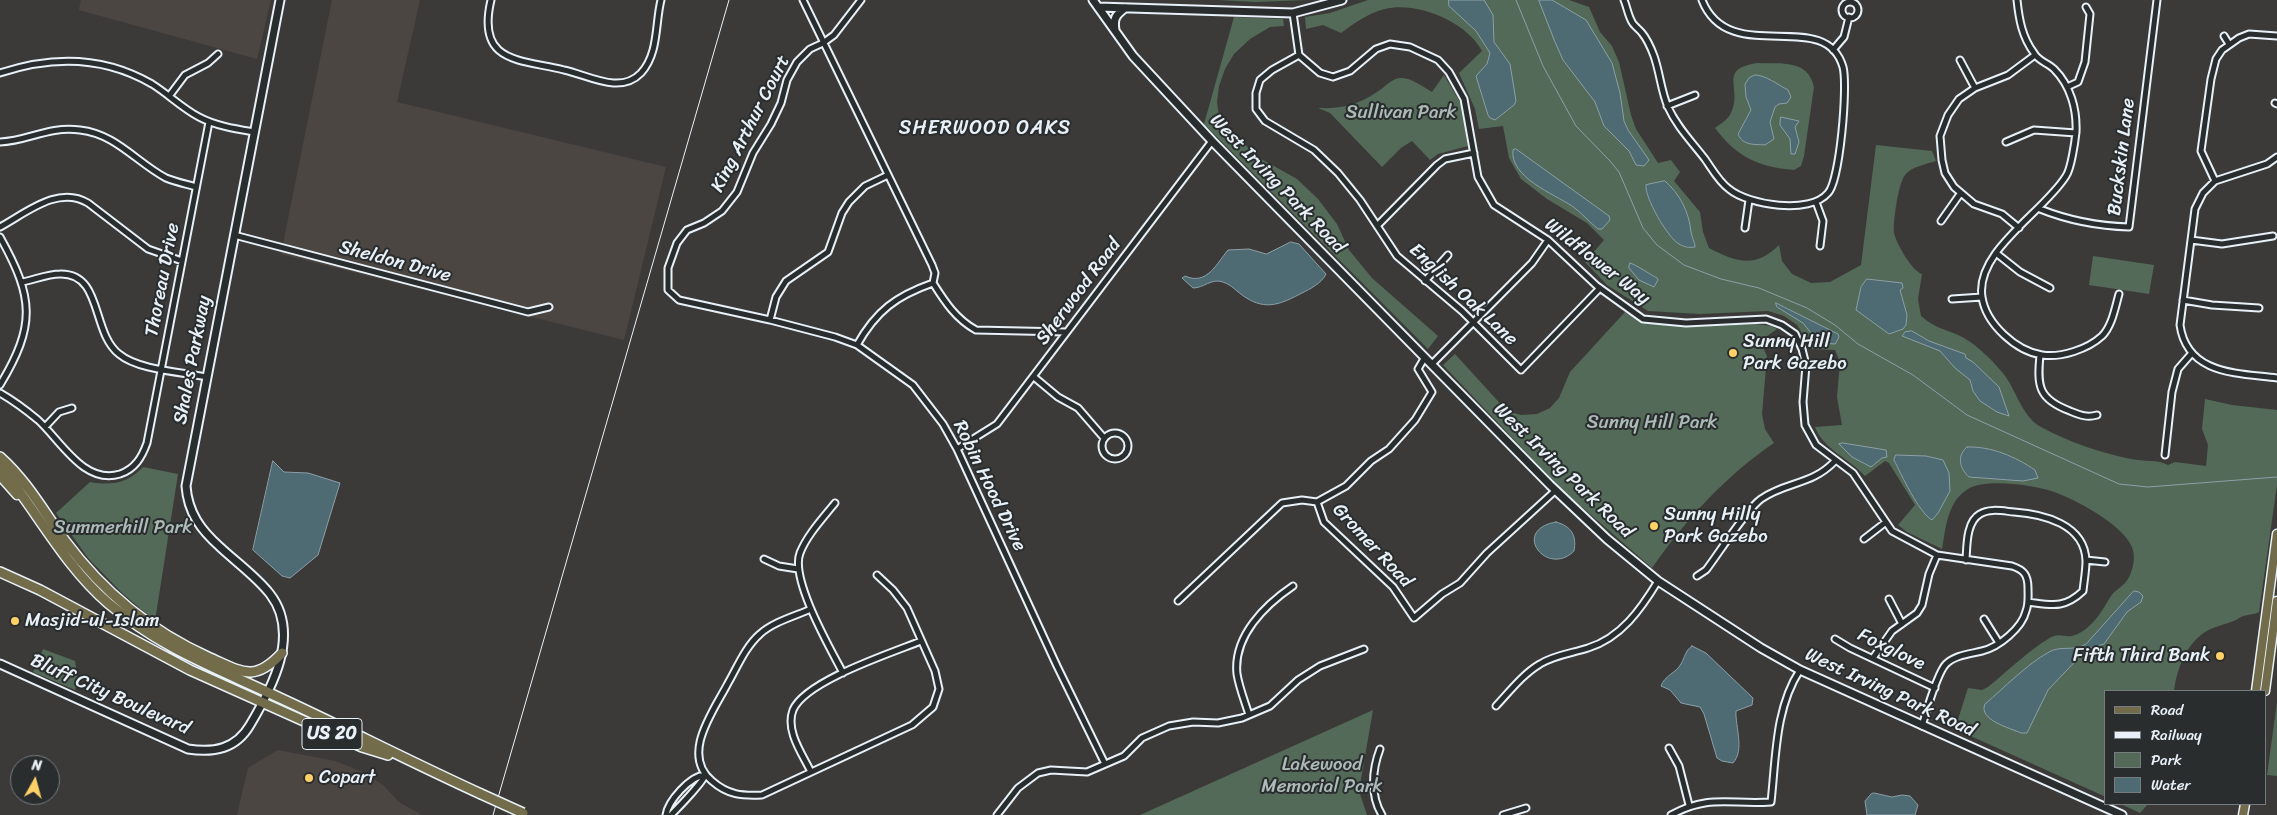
<!DOCTYPE html>
<style>
body{margin:0}
#map{position:relative;width:2277px;height:815px;overflow:hidden;background:#3c3a38;font-family:Sriracha,sans-serif}
canvas{display:block}
.legend{position:absolute;left:2104px;top:690px;width:162px;height:115px;box-sizing:border-box;background:#2a2d2e;border:1px solid #767b7f;margin:0;padding:6px 9px;list-style:none;font-size:15px;color:#e8f1f8}
.legend li{display:flex;align-items:center;gap:10px;height:25px}
.legend b{width:25px;border:1px solid #767b7f}
.north{position:absolute;left:10px;top:755px;width:50px;height:50px;box-sizing:border-box;background:#2a2d2e;border:1px solid #767b7f;border-radius:50%;rotate:7deg;font-size:14px;font-weight:700;line-height:20px;text-align:center;color:#e8f1f8}
.north::after{content:'';display:block;margin:auto;width:18px;height:22px;background:#ffd166;clip-path:polygon(50% 0,100% 100%,50% 72%,0 100%)}
</style>
<div id="map">
<canvas width="2277" height="815"></canvas>
<ul class="legend">
<li><b style="height:6px;background:#726c4b"></b>Road</li>
<li><b style="height:6px;background:#e8f1f8"></b>Railway</li>
<li><b style="height:14px;background:#526a57"></b>Park</li>
<li><b style="height:14px;background:#4e6a72"></b>Water</li>
</ul>
<div class="north">N</div>
</div>
<script>
const c = document.querySelector('canvas').getContext('2d');
c.lineJoin = 'round';
function fill(path, color) {
  c.fillStyle = color;
  c.fill(path, 'evenodd');
}
function stroke(path, color, width, dash) {
  c.strokeStyle = color;
  c.lineWidth = width;
  c.lineCap = dash ? 'butt' : 'round';
  c.setLineDash(dash || []);
  c.stroke(path);
}
function label(font, color, halo, rows, align = 'center') {
  c.font = font + ' Sriracha,sans-serif';
  c.lineWidth = 4;
  c.setLineDash([]);
  c.textBaseline = 'middle';
  c.strokeStyle = halo;
  c.fillStyle = color;
  for (const [text, x, y, turn = 0] of rows) {
    c.save();
    c.translate(x, y);
    c.rotate((+turn || 0) * Math.PI / 180);
    c.textAlign = isNaN(turn) ? turn : align;
    if (halo) c.strokeText(text, 0, 0);
    c.fillText(text, 0, 0);
    c.restore();
  }
}
fill(new Path2D(`
 M81 0H271L257 59 79 10Z
 M332 0H420L397 102 666 167 624 340 281 254Z
 M278 750 335 761 363 772 383 785 399 802 422 815H237L248 768Z`), '#4c4643');
fill(new Path2D(`
 M1217 0H1307L1256 2Z
 M1368 0H1569L1589 7 1600 32 1612 46 1619 62 1631 115 1636 129 1658 163 1671 160 1680 172 1674 181 1700 212 1703 232 1709 248C1736 262 1755 269 1779 245L1782 261 1792 274 1811 283 1830 282 1861 265 1876 145 1932 151 1936 161C1926 164 1911 167 1905 175 1898 184 1893 222 1894 233 1896 243 1912 271 1922 274L1918 299 1921 316C1935 328 1942 328 1958 335 1974 342 1990 358 2002 372 2016 388 2021 416 2041 427 2069 442 2101 453 2131 459 2144 462 2158 459 2168 465L2175 462 2206 466 2208 445 2202 429 2205 399 2232 405 2277 410V485L2259 612C2254 615 2247 614 2241 617 2232 623 2223 624 2213 628 2188 638 2177 667 2174 691H2106V797L1955 729 1968 688 1982 690 1988 687C2003 675 2037 643 2054 636 2059 634 2066 637 2072 636 2091 631 2102 611 2111 596 2116 589 2125 586 2129 577 2134 567 2136 555 2131 545 2121 524 2075 499 2054 492 2034 485 1986 478 1968 489 1947 502 1946 527 1942 549L1907 532 1898 525 1915 505 1889 463 1885 461 1865 476C1850 459 1823 449 1815 427L1842 425 1837 397 1840 362 1835 350 1812 349 1797 325 1784 316 1768 311 1700 314 1648 311 1607 285 1585 262 1604 240 1587 223 1547 199 1521 179 1509 158 1503 126 1479 129 1475 109 1459 73 1482 51C1467 22 1417 1 1385 9 1368 13 1355 23 1341 33L1323 25 1306 29 1305 17 1330 13Z
 M1234 17 1283 19 1284 26 1270 27 1250 39 1234 54 1225 69 1219 86 1217 102 1219 117 1256 156 1297 179 1318 199 1337 224 1349 250 1372 278 1438 336 1428 349 1204 124Z
 M1758 63C1781 64 1808 59 1814 87L1804 156 1801 166 1794 170C1758 167 1737 157 1715 128 1720 124 1727 120 1730 115 1745 89 1715 69 1758 63Z
 M1444 75 1461 104 1468 146 1438 154 1430 160 1412 141 1401 148 1382 167 1330 113 1318 108C1340 109 1358 105 1377 92 1384 88 1392 78 1400 78 1411 77 1423 87 1432 92Z
 M2093 256 2154 265 2149 294 2089 285Z
 M1625 312 1643 323 1686 327 1756 324 1771 326 1777 329 1760 341 1767 356 1762 414 1765 429 1774 443C1725 476 1685 521 1652 568L1559 487 1443 365 1455 354 1507 411 1521 415 1537 414 1550 408 1559 398 1570 372Z
 M143 467 178 474 155 621 121 592 88 558 56 513 90 482C112 486 128 483 143 467Z
 M43 649 75 661 78 680 75 690 33 672Z
 M2277 702V776L2267 775Z
 M1373 710 1359 791 1367 815H1140Z
 M2121 804H2148L2140 813Z`), '#526a57');
const water = new Path2D(`
 M1449 0H1484L1493 15 1494 42 1510 64 1516 101 1514 105 1495 120 1490 118 1488 115 1476 76 1487 64 1490 53 1476 31 1449 6Z
 M1539 0H1552L1586 20 1612 63 1620 93 1624 121 1628 130 1649 160 1644 166 1636 165 1629 151 1604 126 1595 102 1563 60 1555 42Z
 M1755 75C1766 75 1778 85 1788 90L1791 97 1787 103 1779 104 1775 107 1770 122 1774 139 1765 145C1754 144 1743 146 1738 134L1751 110 1746 97 1745 84 1749 78Z
 M1781 117 1799 121 1795 127 1799 142 1795 154H1791L1790 139 1780 125Z
 M1516 149 1609 216 1610 220 1602 229H1598C1589 222 1581 212 1572 206 1554 194 1509 177 1513 150Z
 M1665 181C1680 194 1689 212 1691 232 1692 238 1695 242 1695 247 1689 248 1684 247 1679 244 1668 238 1644 197 1646 185Z
 M1291 242 1299 244 1326 274C1322 283 1310 289 1302 293 1281 304 1266 311 1245 297 1237 292 1232 285 1223 282 1211 278 1204 288 1193 288L1182 278 1185 276C1207 286 1217 263 1228 250L1249 249 1266 254Z
 M1630 263C1635 264 1651 275 1657 278L1658 280 1654 287 1639 280 1629 268Z
 M1867 279 1902 283 1903 288 1900 290 1907 315 1906 325 1903 329 1889 334 1856 310 1861 287Z
 M1776 303 1838 334 1839 337 1835 344 1819 343 1803 323 1777 307Z
 M1912 331 1929 341 1965 354 1966 358 1973 362 1999 387 2009 416 1997 412 1980 401 1973 391 1970 380 1955 368 1940 351 1902 336 1905 332Z
 M1843 443 1886 450 1887 457 1882 458 1871 467 1852 457 1839 444Z
 M1967 447C1991 446 2016 457 2035 470L2038 478 2023 481 1969 477C1960 469 1956 456 1967 447Z
 M1896 455 1926 456 1943 460 1949 473 1950 491 1938 513 1932 520C1919 513 1901 474 1894 460Z
 M273 461 284 472 308 473 340 483 318 555 290 578 282 576 253 550Z
 M1556 522C1571 526 1577 535 1574 551 1547 578 1510 530 1556 522Z
 M2134 591 2139 592 2143 596 2141 602 2127 612 2104 644 2087 649 2048 690 2027 733H2021C2010 728 1978 720 1985 704 2004 688 2027 664 2049 652 2061 645 2074 652 2086 644Z
 M1692 646 1706 653 1753 698 1752 705 1736 711C1735 726 1745 750 1733 763L1722 761 1717 758 1704 714 1700 707 1681 703 1670 690 1661 686C1664 676 1676 673 1681 664 1685 657 1685 651 1692 646Z
 M1874 793 1892 797 1902 795 1910 796 1918 805 1915 815H1867L1865 801 1871 794Z`);
fill(water, '#4e6a72');
stroke(water, '#8ca0a8', 1);
stroke(new Path2D(`
 M1516 0 1543 66 1576 126 1610 161 1619 172 1643 228 1657 245 1684 265 1721 279 1759 288 1807 308 1835 325 1858 344 1913 375 1967 415 2119 484 2148 487 2277 477`), '#8ca0a8', 1);
const street = new Path2D(`
 M491 0C476 64 520 59 564 70 588 75 620 95 641 73 659 53 655 24 661 0
 M803 0 932 265 935 273 933 283C945 302 956 319 976 330L1066 332
 M861 0 834 35 823 43 810 49 797 62 787 80 781 103 771 124 753 153 737 192 722 211 704 223 687 230 677 243 668 268V290L679 300 770 320 835 337 857 345 913 385 943 424 957 449 1057 666 1105 764
 M1624 0C1627 7 1628 15 1632 22 1634 26 1639 29 1642 33 1647 39 1651 48 1654 56 1660 73 1661 91 1668 107 1677 127 1692 142 1705 159 1712 169 1719 182 1729 189 1748 205 1810 215 1828 193 1840 181 1848 85 1843 67 1825 5 1729 69 1702 0
 M2017 0C2019 19 2022 37 2034 53 2038 61 2048 63 2054 69 2071 86 2077 110 2076 132 2075 142 2071 169 2066 176 2044 212 1975 251 1982 297 1986 324 2016 351 2042 355 2061 358 2088 349 2102 336 2112 326 2115 308 2119 294
 M1842 10a8 8 0 1 1 16 0a8 8 0 1 1-16 0Z
 M1293 13 1299 55 1320 73 1333 77 1350 71 1376 49 1390 44 1410 47 1438 60 1449 72 1464 99 1478 177 1494 205 1548 240 1597 286 1643 319 1686 323 1766 319 1782 325 1795 334 1802 349 1806 365 1803 402 1805 425 1816 445 1853 473 1892 531 1937 555 2012 566C2024 570 2028 575 2028 588 2028 596 2029 604 2026 611 2022 628 1999 647 1982 651 1970 654 1955 655 1946 664 1937 673 1926 713 1922 726
 M2224 36 2229 44
 M1833 50 1844 37 1849 17
 M1299 55 1272 70 1260 80 1256 93V109L1265 121 1314 150 1338 173 1360 200 1397 256 1462 311 1521 370 1600 288
 M1960 60 1975 88
 M0 73C51 56 104 56 152 84 168 94 182 108 199 117 216 126 236 129 254 132
 M2067 87 2078 82 2085 62 2090 14 2086 7
 M170 95 185 75 208 63 218 54
 M2275 103 2277 104
 M1667 106 1695 95
 M0 142C29 141 47 126 80 130 116 134 136 162 166 178 176 182 186 184 196 187
 M2006 142 2034 130 2076 133
 M2277 157 2267 164 2215 181 2203 193 2195 209 2180 325C2187 375 2238 373 2277 378
 M2215 181 2201 151 2211 79 2216 59 2222 50 2239 38 2249 34 2277 36
 M1816 202 1823 221 1820 246
 M2040 209C2070 221 2097 226 2129 227L2157 0
 M1941 221 1960 194
 M1377 226 1437 165 1445 159 1474 153
 M0 227C26 213 58 185 88 203L148 249 182 261
 M1745 228 1749 200
 M2019 228 2002 214 1974 204 1954 187 1945 173 1942 160 1940 136 1948 115 1959 99 1975 88 2008 75 2035 55
 M234 235 528 312 549 307
 M0 237C34 298 36 325 0 385
 M2191 240 2222 244 2273 236
 M1996 253 2020 272 2050 288
 M1425 281 1448 255
 M22 282C34 280 47 274 60 274 103 273 91 332 119 354 138 370 181 372 207 377
 M1952 299 1982 297
 M2183 300 2212 305 2259 308
 M770 320 776 297 786 281 828 252 842 213 849 202 865 186 888 175
 M857 345C876 311 896 296 933 283
 M2040 355C2037 386 2038 399 2070 411 2080 415 2087 418 2097 415
 M1432 364 1532 263 1548 240
 M1034 377 1058 397 1078 408 1104 438
 M0 393C14 401 26 410 38 420 61 441 84 485 120 474 135 469 142 457 147 443L209 122
 M45 427 59 412 72 408
 M1102 446a13 13 0 1 1 26 0a13 13 0 1 1-26 0Z
 M957 449 997 424 1212 141
 M2165 455 2172 392 2178 369 2192 353
 M1317 502 1324 522 1393 587 1414 618 1442 594 1460 583 1487 553 1556 490
 M1317 502 1346 486 1371 461 1389 449 1415 420 1432 392 1418 369 1425 357
 M835 503C823 518 807 535 800 553 790 579 830 648 843 673
 M1864 539 1886 522
 M764 559 779 566 798 569
 M1966 560C1967 546 1966 522 1980 514 1989 508 2003 511 2014 512 2043 514 2085 524 2086 561 2086 571 2084 581 2083 591 2064 609 2052 605 2028 602
 M2086 560 2105 562
 M1697 576 1706 570C1719 553 1746 510 1761 499 1787 481 1811 486 1835 461
 M1889 599 1902 624
 M1178 601 1282 503 1302 500 1317 502
 M811 609C795 616 773 622 760 634 745 647 737 668 727 685 712 713 681 755 712 781 728 795 742 796 762 795L912 725 933 707 939 689 935 671 907 608 893 590 877 575
 M1984 619 1999 643
 M1835 639 1850 648 1935 688
 M1873 658 1892 631 1917 613 1922 605 1929 574 1937 555
 M1496 706C1510 691 1523 674 1540 664 1554 655 1573 653 1588 648 1621 638 1641 609 1658 581
 M1249 715C1245 702 1239 687 1237 674 1233 636 1265 605 1293 586
 M1669 748 1679 766 1689 805
 M1380 749C1372 770 1370 795 1382 815
 M811 772C803 755 785 731 793 710 805 681 891 653 921 641
 M666 815C668 801 690 776 705 775 704 781 678 808 671 815
 M997 815 1018 788 1038 773 1051 770 1087 772 1124 756 1142 738 1169 726 1193 722 1218 723 1242 718 1270 706 1298 680 1320 666 1364 649
 M1503 815 1526 808
 M1671 815C1710 794 1730 805 1771 802 1776 758 1775 708 1800 670`);
const secondary = new Path2D(`
 M1093 0 1133 56 1212 141 1550 485 1607 539 1658 581 1761 648 1800 670 2122 815
 M1098 7 1293 13 1342 0
 M1115 30C1113 18 1116 15 1125 8
 M0 664 188 749C214 753 236 749 250 725 272 688 301 634 270 594 257 577 236 562 220 547 201 530 188 513 186 486L280 0`);
const primary = new Path2D(`
 M0 476 17 495
 M2256 691 2277 534
 M2265 691 2277 601
 M2243 815 2245 804`);
const highway = new Path2D(`
 M0 457C27 481 44 512 65 541 103 592 150 631 208 657 242 672 254 683 282 653
 M0 466C37 511 64 565 108 603 162 649 217 668 280 698 347 729 413 763 481 794
 M0 572 40 590 190 670 362 747 388 755`);
stroke(street, '#e8f1f8', 9);
stroke(secondary, '#e8f1f8', 11);
stroke(primary, '#e8f1f8', 11);
stroke(highway, '#e8f1f8', 12);
stroke(street, '#2a2d2e', 5);
stroke(secondary, '#2a2d2e', 7);
stroke(primary, '#726c4b', 8);
stroke(highway, '#726c4b', 9);
stroke(new Path2D(`
 M493 815 729 0`), '#e8f1f8', 1);
const highwayBridge = new Path2D(`
 M481 794 523 813`);
stroke(highwayBridge, '#e8f1f8', 12, []);
stroke(highwayBridge, '#726c4b', 9);
for (const [x, y, r, color] of [
 [1733,353,5,"#ffd166"],
 [1654,526,5,"#ffd166"],
 [15,621,5,"#ffd166"],
 [2220,656,5,"#ffd166"],
 [309,778,5,"#ffd166"]
]) {
  const dot = new Path2D();
  dot.arc(x, y, r, 0, 2 * Math.PI);
  c.fillStyle = color;
  c.fill(dot);
  stroke(dot, '#2a2d2e', 2);
}
for (const [x, y, w] of [
 [332,734,60]
]) {
  const box = new Path2D();
  box.roundRect(x - w / 2, y - 15.5, w, 31, 4);
  c.fillStyle = '#2a2d2e';
  c.fill(box);
  stroke(box, '#e8f1f8', 1);
}
label('bold 18px', '#e8f1f8', null, [
 ["US 20",332,734]
]);
label('19px', '#acbbb8', '#2a2d2e', [
 ["Sullivan Park",1401,113],
 ["Sunny Hill Park",1652,423],
 ["Summerhill Park",123,528],
 ["Lakewood",1322,765],
 ["Memorial Park",1322,787]
]);
label('19px', '#e8f1f8', '#2a2d2e', [
 ["King Arthur Court",751,124,-63],
 ["Buckskin Lane",2122,157,-83],
 ["West Irving Park Road",1277,184,46],
 ["Sheldon Drive",395,262,15],
 ["Wildflower Way",1597,262,38],
 ["Thoreau Drive",163,280,-79],
 ["Sherwood Road",1079,292,-53],
 ["English Oak Lane",1463,295,43],
 ["Shales Parkway",193,360,-79],
 ["West Irving Park Road",1563,471,44],
 ["Robin Hood Drive",989,486,64],
 ["Gromer Road",1372,546,47],
 ["Foxglove",1891,650,26],
 ["West Irving Park Road",1890,693,25],
 ["Bluff City Boulevard",110,695,24]
]);
label('19px', '#e8f1f8', '#2a2d2e', [
 ["Sunny Hill",1743,342],
 ["Park Gazebo",1743,364],
 ["Sunny Hilly",1664,515],
 ["Park Gazebo",1664,537],
 ["Masjid-ul-Islam",25,621],
 ["Fifth Third Bank",2210,656,"right"],
 ["Copart",319,778]
], 'left');
c.letterSpacing = '1px';
label('20px', '#e8f1f8', '#2a2d2e', [
 ["SHERWOOD OAKS",985,129]
]);
c.letterSpacing = '0px';
</script>
